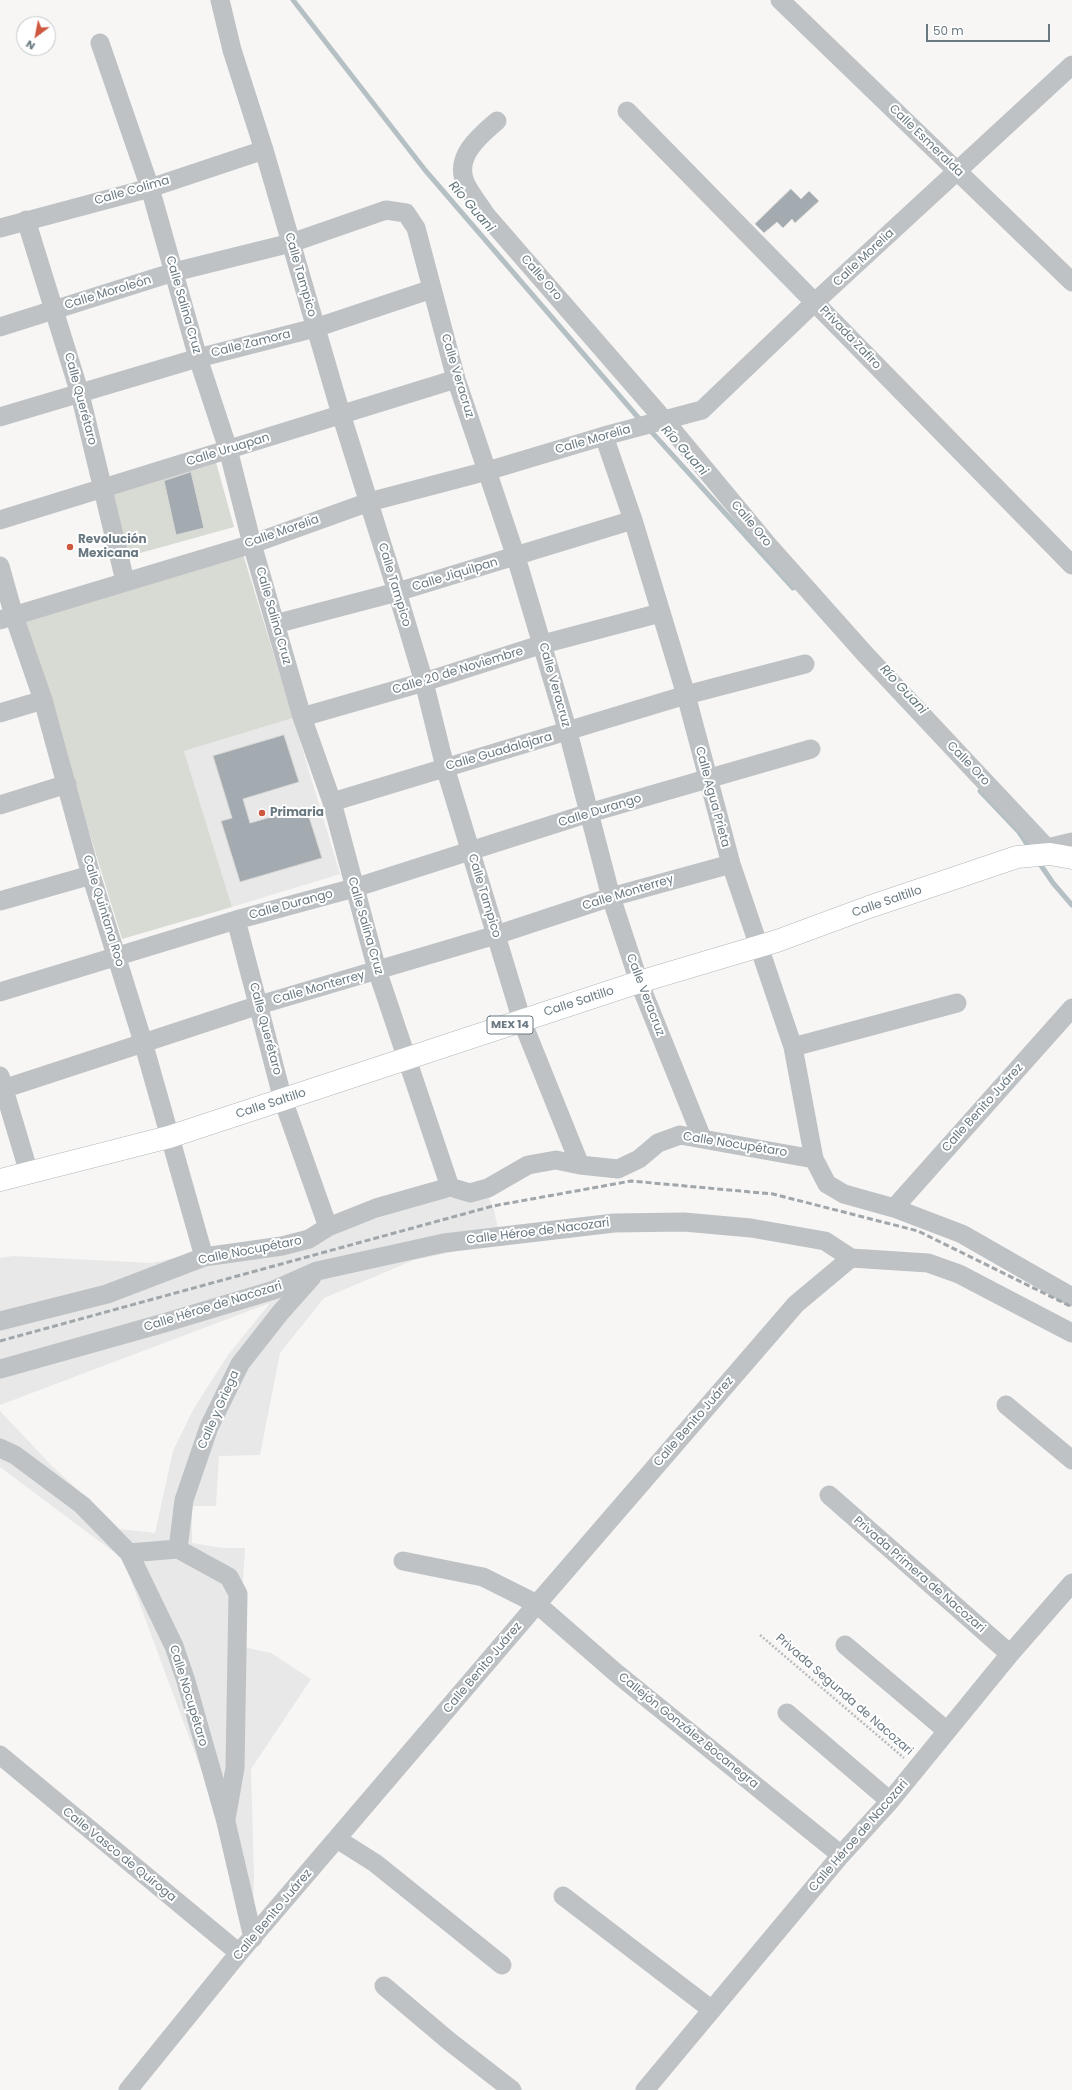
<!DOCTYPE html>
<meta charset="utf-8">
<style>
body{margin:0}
#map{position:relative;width:1072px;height:2090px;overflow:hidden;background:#f7f6f4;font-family:Poppins,sans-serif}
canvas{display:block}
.north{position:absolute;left:16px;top:16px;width:40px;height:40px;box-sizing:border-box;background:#fff;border:1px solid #c3c9cd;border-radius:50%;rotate:212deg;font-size:11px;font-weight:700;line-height:16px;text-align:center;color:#697881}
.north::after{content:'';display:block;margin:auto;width:14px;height:18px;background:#ce573d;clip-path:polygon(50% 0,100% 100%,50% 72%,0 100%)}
.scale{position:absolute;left:926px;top:24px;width:124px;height:18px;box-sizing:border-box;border:2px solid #697881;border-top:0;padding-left:5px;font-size:12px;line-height:14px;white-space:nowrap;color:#697881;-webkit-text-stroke:3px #fff;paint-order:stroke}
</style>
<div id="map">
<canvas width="1072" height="2090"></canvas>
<div class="north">N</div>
<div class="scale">50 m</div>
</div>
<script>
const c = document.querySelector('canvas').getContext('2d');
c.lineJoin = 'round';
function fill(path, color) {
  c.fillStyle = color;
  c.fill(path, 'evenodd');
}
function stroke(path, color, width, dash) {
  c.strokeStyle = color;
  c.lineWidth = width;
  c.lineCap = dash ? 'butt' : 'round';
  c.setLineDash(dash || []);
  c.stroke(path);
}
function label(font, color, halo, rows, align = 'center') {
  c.font = font + ' Poppins,sans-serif';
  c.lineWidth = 4;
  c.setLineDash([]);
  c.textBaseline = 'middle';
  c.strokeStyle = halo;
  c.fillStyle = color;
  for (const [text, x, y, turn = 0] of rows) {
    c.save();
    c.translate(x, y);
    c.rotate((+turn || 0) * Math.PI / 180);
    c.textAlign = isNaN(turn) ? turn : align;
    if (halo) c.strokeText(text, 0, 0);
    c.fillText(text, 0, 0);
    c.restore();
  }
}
fill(new Path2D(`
 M293 718 340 874 232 907 184 751Z
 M488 1197 493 1206 501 1242 414 1260 324 1298 280 1353 260 1455 219 1456 216 1506H192V1543L222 1548H245L239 1646 271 1653 311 1679 251 1769 254 1878 253 1909 123 1559 0 1467V1411L51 1465 120 1529 155 1533 173 1451 194 1408 228 1355 270 1303 0 1405V1258L13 1256 152 1263 223 1247 333 1233 437 1198Z`), '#e7e8e7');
fill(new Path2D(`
 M214 455 234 527 126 557 106 486Z
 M240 544 293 718 184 751 232 907 122 939 21 610Z`), '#d7dbd4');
stroke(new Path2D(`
 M293 0 425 170 642 422
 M648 428 793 588
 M980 791 1019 832 1031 850
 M1038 861 1053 883 1072 905`), '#b5c0c4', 5);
const building = new Path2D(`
 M791 189 801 199 809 191 819 201 795 223 792 219 783 228 777 222 764 233 755 224Z
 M191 472 204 528 176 535 164 481Z
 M284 735 299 782 243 799 250 823 306 807 322 858 240 882 221 821 232 818 213 756Z`);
fill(building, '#a4abb0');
stroke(building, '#d8d8d6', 1);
const primary = new Path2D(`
 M0 1180 169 1137 639 982 777 941 869 907 1017 857 1050 854 1072 858`);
stroke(primary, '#b2b6b9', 23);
stroke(new Path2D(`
 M760 1635 904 1758`), '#b8bbbd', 2.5, [2, 2]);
stroke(new Path2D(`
 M220 0 232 50 264 150 341 414 397 592 424 682 445 767 522 1021 580 1165
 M780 0 1072 282
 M100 43 150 188 198 358 228 449 252 544 302 717 332 802 377 970 450 1187
 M627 111 1072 565
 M497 121C479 136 453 158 466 184 471 195 480 205 486 215L665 421 768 545 865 654 1047 848 1050 854
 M26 220 80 394 125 581
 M0 228 150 188 264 150
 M0 327 174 272 291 243 386 210 406 213 416 228 456 379 516 557 568 732 611 897 639 982 702 1138
 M0 417 198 358 315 328 432 289
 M604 436 633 520 686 695 731 864 793 1047 814 1159 827 1184 844 1194 894 1208 962 1234 1072 1297
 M0 520 456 379
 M0 566 14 616 43 700 91 875 143 1042 204 1257
 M0 620 252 544 369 502 487 471 604 436 702 410 815 302 1072 65
 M275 624 397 592 633 520
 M0 713 43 700
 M302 717 424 682 543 644 660 613
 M332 802 686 695 805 664
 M0 805 67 784
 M1047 848 1072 842
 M0 901 91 875
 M236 920 283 1100 328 1227
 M0 992 236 920 354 888 589 813 811 749
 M793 1047 957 1003
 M0 1076 29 1173
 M0 1090 259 1005 496 935 611 897 731 864
 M894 1208 1072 1008
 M0 1321 107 1294 204 1257 282 1246 309 1239 328 1227 376 1208 450 1187 470 1193 488 1188 528 1165 556 1160 580 1165 618 1169 639 1159 658 1143 680 1135 814 1159
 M0 1369 164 1323 274 1290 317 1271 444 1243 614 1223 684 1222 751 1228 825 1241 851 1258 928 1263 959 1274 1072 1333
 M1006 1405 1072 1460
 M0 1448 15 1455 82 1505 129 1553 174 1646 186 1681 226 1822 253 1938
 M829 1495 1010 1654
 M178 1549 184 1500 209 1427 240 1364 280 1313 312 1277
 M178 1549 229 1577 238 1594 235 1768 226 1819
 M129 1553 178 1549
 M403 1561 483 1577 537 1604 615 1672 841 1855
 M845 1645 947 1731
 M787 1713 890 1801
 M0 1755 239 1953
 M337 1839 375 1863 502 1965
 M563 1896 712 2010
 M384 1986 449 2041 512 2090
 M128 2090 239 1953 537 1604 796 1304 851 1258
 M645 2090 841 1855 890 1801 1010 1654 1072 1583`), '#bec2c5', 19);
stroke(primary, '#fff', 22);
stroke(new Path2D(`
 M0 1341 493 1206 631 1181 773 1194 918 1231 1072 1307`), '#a0a6aa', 3, [6, 3]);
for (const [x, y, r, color] of [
 [70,547,4,"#ce573d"],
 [262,813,4,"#ce573d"]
]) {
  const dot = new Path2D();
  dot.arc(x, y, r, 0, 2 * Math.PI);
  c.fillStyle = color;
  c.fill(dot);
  stroke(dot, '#fff', 1.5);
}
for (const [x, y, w] of [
 [510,1025,46]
]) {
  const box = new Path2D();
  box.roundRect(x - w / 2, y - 9, w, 18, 3);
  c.fillStyle = '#fff';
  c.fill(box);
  stroke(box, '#697881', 1);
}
label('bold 11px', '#697881', null, [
 ["MEX 14",510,1025]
]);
label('12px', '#697881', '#fff', [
 ["Calle Esmeralda",926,141,44],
 ["Calle Colima",132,191,-16],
 ["Calle Morelia",864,258,-43],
 ["Calle Tampico",300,275,74],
 ["Calle Oro",541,278,49],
 ["Calle Moroleón",108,293,-17],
 ["Calle Salina Cruz",183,305,74],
 ["Privada Zafiro",850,338,46],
 ["Calle Zamora",251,344,-14],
 ["Calle Veracruz",457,376,73],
 ["Calle Querétaro",80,399,75],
 ["Calle Morelia",593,440,-16],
 ["Calle Uruapan",228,450,-17],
 ["Calle Oro",751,524,50],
 ["Calle Morelia",282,532,-19],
 ["Calle Jiquilpan",455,575,-17],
 ["Calle Tampico",394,585,73],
 ["Calle Salina Cruz",273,616,74],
 ["Calle 20 de Noviembre",458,671,-17],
 ["Calle Veracruz",554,685,74],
 ["Calle Guadalajara",499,752,-16],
 ["Calle Oro",968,764,46],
 ["Calle Agua Prieta",712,797,75],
 ["Calle Durango",600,811,-17],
 ["Calle Monterrey",628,893,-17],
 ["Calle Tampico",484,896,73],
 ["Calle Saltillo",887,902,-19],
 ["Calle Durango",291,905,-15],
 ["Calle Quintana Roo",103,911,73],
 ["Calle Salina Cruz",365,926,74],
 ["Calle Monterrey",319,988,-16],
 ["Calle Veracruz",645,995,69],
 ["Calle Saltillo",579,1002,-18],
 ["Calle Querétaro",265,1029,75],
 ["Calle Saltillo",271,1104,-18],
 ["Calle Benito Juárez",983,1108,-48],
 ["Calle Nocupétaro",735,1145,9],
 ["Calle Héroe de Nacozari",538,1232,-7],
 ["Calle Nocupétaro",250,1251,-11],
 ["Calle Héroe de Nacozari",213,1307,-17],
 ["Calle y Griega",219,1410,-66],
 ["Calle Benito Juárez",694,1422,-49],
 ["Privada Primera de Nacozari",919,1575,41],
 ["Calle Benito Juárez",483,1668,-50],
 ["Privada Segunda de Nacozari",844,1695,41],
 ["Calle Nocupétaro",188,1696,73],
 ["Callejón González Bocanegra",688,1731,39],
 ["Calle Héroe de Nacozari",859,1836,-49],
 ["Calle Vasco de Quiroga",119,1855,39],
 ["Calle Benito Juárez",273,1915,-50]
]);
label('bold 12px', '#697881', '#fff', [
 ["Revolución",78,540],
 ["Mexicana",78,554],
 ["Primaria",270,813]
], 'left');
label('italic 13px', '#65787d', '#fff', [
 ["Río Guani",471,207,49],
 ["Río Guani",684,451,48],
 ["Río Guani",903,690,47]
]);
</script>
